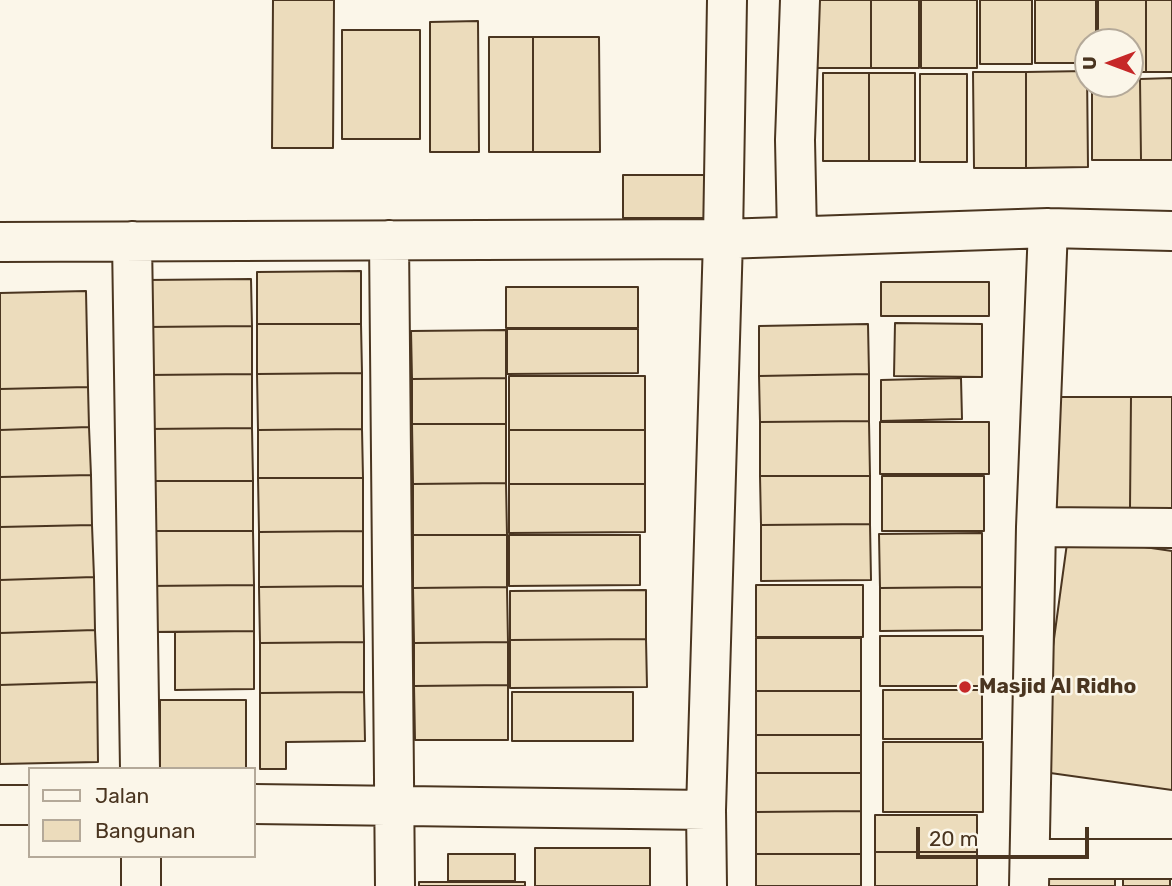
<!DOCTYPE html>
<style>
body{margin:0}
#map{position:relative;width:1172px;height:886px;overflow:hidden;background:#fbf6e9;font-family:Rubik,sans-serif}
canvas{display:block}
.legend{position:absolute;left:28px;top:767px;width:228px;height:91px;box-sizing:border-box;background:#fbf6e9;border:2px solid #b4a999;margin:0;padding:9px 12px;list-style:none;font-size:21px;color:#4a3520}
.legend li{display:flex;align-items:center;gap:14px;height:35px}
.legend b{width:35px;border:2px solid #b4a999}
.north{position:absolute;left:1074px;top:28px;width:70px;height:70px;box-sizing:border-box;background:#fbf6e9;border:2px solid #b4a999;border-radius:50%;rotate:270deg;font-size:19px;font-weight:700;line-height:28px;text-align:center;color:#4a3520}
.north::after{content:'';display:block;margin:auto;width:24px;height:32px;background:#c62828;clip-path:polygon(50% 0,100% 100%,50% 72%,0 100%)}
.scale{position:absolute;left:916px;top:827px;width:173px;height:32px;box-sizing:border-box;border:4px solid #4a3520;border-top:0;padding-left:9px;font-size:21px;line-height:24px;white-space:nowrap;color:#4a3520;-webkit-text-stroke:5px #fbf6e9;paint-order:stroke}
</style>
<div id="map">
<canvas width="1172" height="886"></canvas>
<ul class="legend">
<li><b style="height:9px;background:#fbf6e9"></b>Jalan</li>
<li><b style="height:19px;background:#ecdcbc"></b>Bangunan</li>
</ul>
<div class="north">U</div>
<div class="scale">20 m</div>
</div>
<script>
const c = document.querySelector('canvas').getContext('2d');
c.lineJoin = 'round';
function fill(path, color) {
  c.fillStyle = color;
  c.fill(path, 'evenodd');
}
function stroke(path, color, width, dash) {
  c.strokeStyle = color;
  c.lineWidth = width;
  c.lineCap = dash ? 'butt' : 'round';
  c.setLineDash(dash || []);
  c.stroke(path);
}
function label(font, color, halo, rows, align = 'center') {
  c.font = font + ' Rubik,sans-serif';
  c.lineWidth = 5;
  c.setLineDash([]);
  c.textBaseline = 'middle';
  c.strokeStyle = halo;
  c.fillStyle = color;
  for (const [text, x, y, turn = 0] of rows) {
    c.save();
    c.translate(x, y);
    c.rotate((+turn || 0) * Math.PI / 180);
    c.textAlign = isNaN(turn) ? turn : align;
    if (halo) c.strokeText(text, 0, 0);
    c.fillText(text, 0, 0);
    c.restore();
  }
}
const building = new Path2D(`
 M273 0H334L333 148H272Z
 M817 0H871V68H817Z
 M871 0H919V68H871Z
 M921 0H977V68H921Z
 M980 0H1032V64H980Z
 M1035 0H1096V42H1088V63H1035Z
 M1098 0H1146V72H1130V42H1098Z
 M1146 0H1172V72H1146Z
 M478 21 479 152H430V22Z
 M342 30H420V139H342Z
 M489 37H533V152H489Z
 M533 37H599L600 152H533Z
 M1087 71 1088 167 1026 168V72Z
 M973 72H1026V168H974Z
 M823 73H869V161H823Z
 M869 73H915V161H869Z
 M920 74H967V162H920Z
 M1172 78V160H1141L1140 79Z
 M1130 79H1140L1141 160H1092V84H1130Z
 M623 175H704V218H623Z
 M361 271V324H257V272Z
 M251 279 252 326 146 327V280Z
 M881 282H989V316H881Z
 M506 287H638V328H506Z
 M86 291 88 387 0 389V293Z
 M895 323 982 324V377L894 376Z
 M257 324H361L362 373 257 374Z
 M868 324 869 374 759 376V326Z
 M252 326V374L147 375 146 327Z
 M507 329H638V373L507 374Z
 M506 330V378L412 379 411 331Z
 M362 373V429L258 430 257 374Z
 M252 374V428L147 429V375Z
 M869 374V421L760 422 759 376Z
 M509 376H645V430H509Z
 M506 378V424H412V379Z
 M961 378 962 419 881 421V380Z
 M88 387 89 427 0 430V389Z
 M1052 397H1131L1130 508H1052Z
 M1131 397H1172V508H1130Z
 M869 421 870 476H760V422Z
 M880 422H989V474H880Z
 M412 424H506V483L413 484Z
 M89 427 91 475 0 477V430Z
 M252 428 253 481H147V429Z
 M362 429 363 478H258V430Z
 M509 430H645V484H509Z
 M91 475 92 525 0 527V477Z
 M760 476H870V524L761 525Z
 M882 476H984V531H882Z
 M258 478H363V531L259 532Z
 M147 481H253V531H147Z
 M506 483 507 535H413V484Z
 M509 484H645V532L509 533Z
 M870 524 871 580 761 581V525Z
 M92 525 94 577 0 580V527Z
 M147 531H253L254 585 147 586Z
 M363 531V586L259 587V532Z
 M982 533V587L880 588 879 534Z
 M413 535H507V587L413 588Z
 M509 535H640V585L509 586Z
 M1068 536 1172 551V790L1036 771Z
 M94 577 95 630 0 633V580Z
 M254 585V631L148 632 147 586Z
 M756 585H863V637H756Z
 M363 586 364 642 260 643 259 587Z
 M507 587 508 642 414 643 413 588Z
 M982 587V630L880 631V588Z
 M646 590V639L510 640V591Z
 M95 630 97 682 0 685V633Z
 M254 631V689L175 690V632Z
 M880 636H983V686H880Z
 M756 638H861V691H756Z
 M646 639 647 687 510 688V640Z
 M364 642V692L260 693V643Z
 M508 642V685L414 686V643Z
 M97 682 98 762 0 764V685Z
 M508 685V740H415L414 686Z
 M883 690H982V739H883Z
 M756 691H861V735H756Z
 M364 692 365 741 286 742V769H260V693Z
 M512 692H633V741H512Z
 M160 700H246V769H160Z
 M756 735H861V773H756Z
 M883 742H983V812H883Z
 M756 773H861V811L756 812Z
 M861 811V854H756V812Z
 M875 815H977V852H875Z
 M535 848H650V886H535Z
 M875 852H977V886H875Z
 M448 854H515V881H448Z
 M756 854H861V886H756Z
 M1123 871H1170V886H1123Z
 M1043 878H1115V886H1043Z
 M419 882H525V886H419Z`);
fill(building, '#ecdcbc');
stroke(building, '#4a3520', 2);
const street = new Path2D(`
 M797 236 795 140 800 0
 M389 240 395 886
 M132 241 140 769
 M0 242 723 239 1048 228 1172 231
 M1036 527 1172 528
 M254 804 706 810
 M0 805H30
 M141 856V886
 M1030 859H1172
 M707 886 706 810 723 239 727 0
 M1029 886 1036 527 1048 228`);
stroke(street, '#4a3520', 42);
stroke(street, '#fbf6e9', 38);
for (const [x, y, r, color] of [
 [965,687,7,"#c62828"]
]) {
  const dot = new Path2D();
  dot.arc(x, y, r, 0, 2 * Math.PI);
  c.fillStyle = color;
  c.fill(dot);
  stroke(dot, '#fbf6e9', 2.5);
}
label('bold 21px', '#4a3520', '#fbf6e9', [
 ["Masjid Al Ridho",979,687]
], 'left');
</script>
